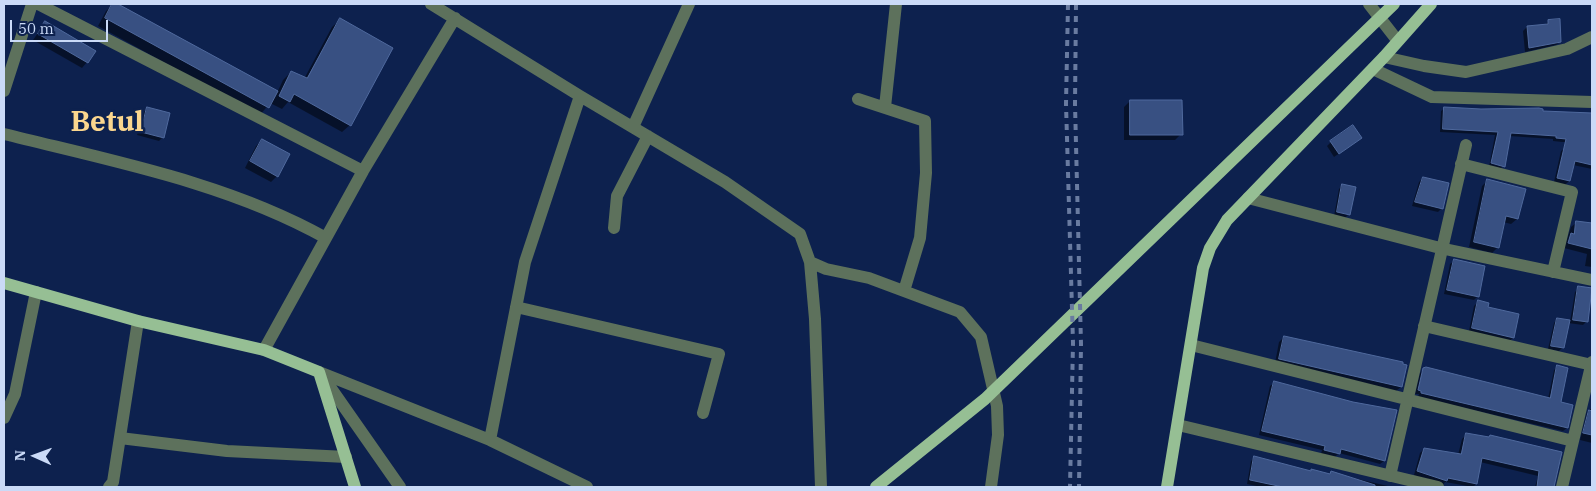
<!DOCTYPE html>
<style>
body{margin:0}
#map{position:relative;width:1596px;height:491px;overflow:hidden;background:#0d214e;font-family:"IBM Plex Serif",serif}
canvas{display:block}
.frame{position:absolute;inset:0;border:5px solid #cadaf7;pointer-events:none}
.north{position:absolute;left:10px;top:431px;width:50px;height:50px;-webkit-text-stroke:4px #0d214e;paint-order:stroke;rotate:272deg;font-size:14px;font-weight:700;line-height:20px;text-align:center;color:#cadaf7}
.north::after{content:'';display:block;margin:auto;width:18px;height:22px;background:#cadaf7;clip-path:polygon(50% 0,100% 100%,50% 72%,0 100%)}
.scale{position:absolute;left:10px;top:20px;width:98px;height:22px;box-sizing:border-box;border:2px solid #cadaf7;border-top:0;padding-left:6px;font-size:15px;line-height:18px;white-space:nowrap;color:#cadaf7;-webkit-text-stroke:4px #0d214e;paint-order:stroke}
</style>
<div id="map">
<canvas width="1596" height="491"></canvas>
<div class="frame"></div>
<div class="north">N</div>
<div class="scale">50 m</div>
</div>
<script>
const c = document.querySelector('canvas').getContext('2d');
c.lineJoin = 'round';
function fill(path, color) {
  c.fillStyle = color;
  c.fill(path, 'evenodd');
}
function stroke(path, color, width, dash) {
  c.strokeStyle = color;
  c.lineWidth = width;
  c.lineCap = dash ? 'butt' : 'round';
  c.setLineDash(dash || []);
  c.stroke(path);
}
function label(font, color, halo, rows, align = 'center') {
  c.font = font + ' "IBM Plex Serif",serif';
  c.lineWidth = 5;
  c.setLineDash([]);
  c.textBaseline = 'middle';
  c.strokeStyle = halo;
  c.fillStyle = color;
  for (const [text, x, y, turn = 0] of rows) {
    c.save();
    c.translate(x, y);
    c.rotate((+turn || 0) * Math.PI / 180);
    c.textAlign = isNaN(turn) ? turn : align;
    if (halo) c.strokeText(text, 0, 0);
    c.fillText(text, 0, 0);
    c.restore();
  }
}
fill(new Path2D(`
 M113 4 277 93 283 80 291 72 304 79 332 27 340 20 350 125 342 132 288 102 282 109 270 103 260 115 98 26 106 11Z
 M1548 22 1560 42 1556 45 1525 52 1523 31 1527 27 1544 26Z
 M45 23 87 62 82 68 33 40Z
 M1130 101 1181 134 1175 140H1124V107Z
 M148 108 163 137 159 141 137 135 144 112Z
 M1445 108 1592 115V142H1562L1553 141V139L1509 136 1503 166 1500 169 1489 167 1495 135 1440 132 1441 111Z
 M262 140 277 176 271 182 245 168 256 146Z
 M1331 142H1356L1334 157 1327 146Z
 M1565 148 1592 154V169L1573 165 1569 181 1565 185 1554 182 1561 151Z
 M1423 178 1442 208 1438 212 1412 206 1419 182Z
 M1488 180 1525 190 1517 219 1511 224 1503 222 1498 247 1492 253 1469 247 1482 186Z
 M1343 185 1349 214 1345 218 1334 216 1339 189Z
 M1576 223 1592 239V267L1585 266 1587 254 1564 248 1571 227Z
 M1454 261 1478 296 1474 300 1444 294 1450 264Z
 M1579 288 1587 321 1583 325 1568 323 1563 347 1559 351 1548 349 1554 323 1557 319 1570 322 1575 292Z
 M1478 302 1487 308 1513 338 1509 341 1469 331 1474 306Z
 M1284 337 1401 387 1396 391 1275 363 1279 342Z
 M1557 367 1560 403 1567 428 1563 431 1418 397 1419 394H1415L1420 373 1424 369 1548 399 1554 370Z
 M1274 383 1384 461 1380 464 1339 453 1335 457 1321 454 1322 450 1259 435 1270 386Z
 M1590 409H1592V443L1580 440 1587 412Z
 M1466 435 1561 453 1553 487H1535L1538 476 1480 462 1476 484 1473 487 1445 482 1442 487 1414 475 1420 453 1424 449 1458 455 1462 439Z
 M1255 457 1310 472 1329 475 1332 473 1392 487H1261L1247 484 1251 461Z`), '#0007');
const building = new Path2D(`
 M112 4H118L278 91 269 108 105 18Z
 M340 18 393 48 351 126 294 94 290 102 279 96 291 71 307 78Z
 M1560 19 1561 42 1529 48 1527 26 1548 24V20Z
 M45 21 96 51 88 63 38 34Z
 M1130 100H1182L1183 135H1130Z
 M147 107 170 113 164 138 141 132Z
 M1444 107 1481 109 1539 108 1543 109V111L1592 113V165L1575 161 1570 181 1557 178 1566 139 1556 138V136L1511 133 1505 167 1491 163 1498 132 1443 129Z
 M1353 125 1362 138 1339 154 1330 141Z
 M262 139 290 154 278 177 250 161Z
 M1423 177 1449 183 1443 209 1415 202Z
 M1487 179 1526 189 1518 219 1506 216 1499 248 1474 242Z
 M1342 184 1356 187 1350 215 1337 212Z
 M1576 221 1592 223V249L1568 243 1571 233 1574 234Z
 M1454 259 1485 266 1479 297 1447 290Z
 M1578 286 1592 288 1588 322 1573 320Z
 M1478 300 1489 303 1488 307 1519 314 1514 338 1472 328Z
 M1557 318 1570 320 1564 348 1551 346Z
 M1284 336 1403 362V364L1407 365 1402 387 1279 359Z
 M1557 365 1568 368 1561 402 1573 405 1568 428 1421 393V391L1418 390 1423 368 1426 367 1550 398Z
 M1274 381 1353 402 1397 410 1385 461 1341 449 1340 454 1324 450 1325 446 1262 431Z
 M1589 410 1592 411V435L1583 433Z
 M1466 433 1489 437 1490 435 1562 452 1554 487H1537L1539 471 1482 458 1477 484 1448 478 1447 481 1417 471 1424 448 1461 454Z
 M1254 456 1311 471V469L1330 474 1331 471 1375 485V487H1283L1250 480Z`);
fill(building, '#385082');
stroke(building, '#4f699d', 1);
stroke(new Path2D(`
 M38 4 363 171
 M431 4 580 96 725 182 800 234 810 262 815 319 821 487
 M1369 4 1397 40
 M1384 57 1424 66 1466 72 1567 49 1592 37
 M1373 69 1432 97 1592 102
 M4 91 32 4
 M858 99 925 121 926 173 920 238 904 291
 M885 107 896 4
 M633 127 689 4
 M4 134C112 161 228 183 326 238
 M1461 164 1572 192 1553 272
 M1248 198 1440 248 1592 280
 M614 228 617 196 648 136
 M810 262 826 269 869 278 960 312 981 337 997 406 998 435 991 487
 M516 307 719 354 703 413
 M1424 326 1592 365
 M1191 345 1573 441 1562 487
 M264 350 363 171 455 18
 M319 372 490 440 587 487
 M321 374 400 487
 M4 418 15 394 36 292
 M1178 425 1438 487
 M120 438 227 451 346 457
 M490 440 525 262 580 96
 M1573 441 1592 362
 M1390 476 1466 145
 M109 487 113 482 138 321`), '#5d715c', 12);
stroke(new Path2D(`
 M4 283 138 321 264 350 319 372 355 487
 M876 487 985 399 1394 4
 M1167 487 1203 268 1210 248 1227 220 1384 57 1431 4`), '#96bf94', 12);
stroke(new Path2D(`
 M1068 4 1066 104 1073 343 1070 487
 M1076 4 1075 104 1081 344 1079 487`), '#697ba0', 4, [6, 6]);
label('bold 28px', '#fbd68e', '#0d214e', [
 ["Betul",107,123]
]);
</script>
